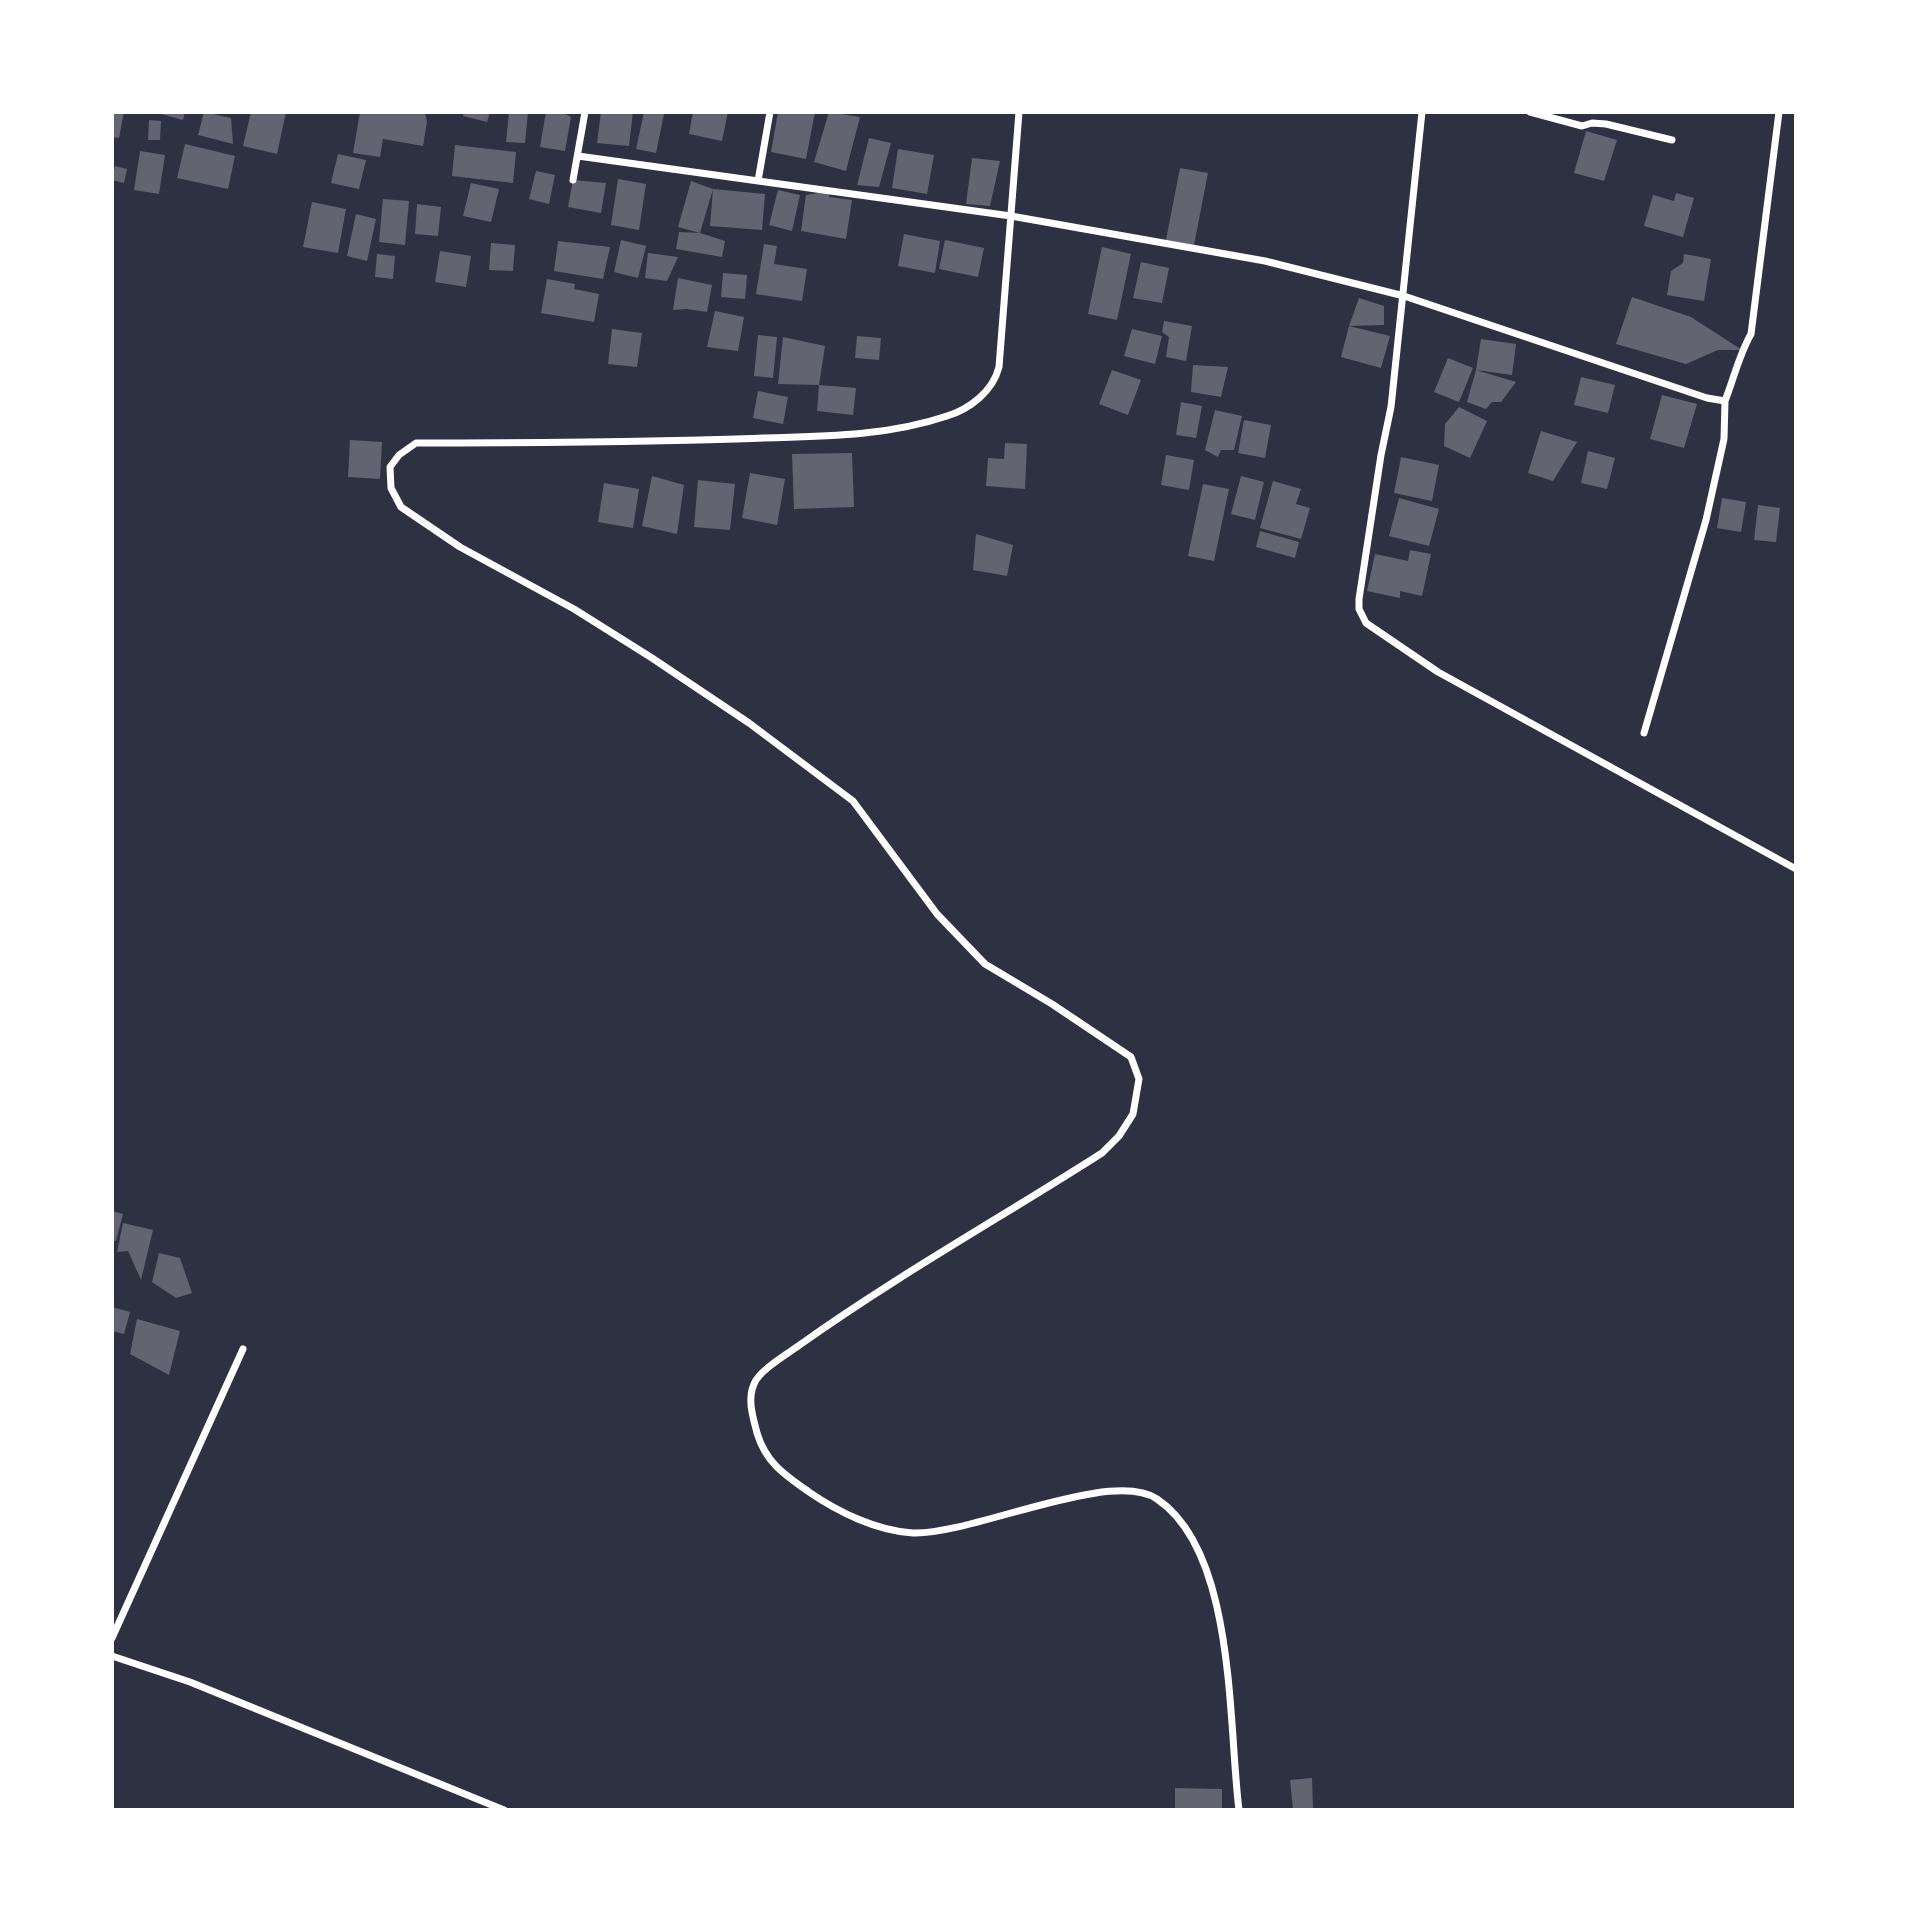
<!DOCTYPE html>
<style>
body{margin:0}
#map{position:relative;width:1908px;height:1922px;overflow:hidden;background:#2d3142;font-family:"Fira Sans Condensed",sans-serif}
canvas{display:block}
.frame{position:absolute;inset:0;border:114px solid #fff;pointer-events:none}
</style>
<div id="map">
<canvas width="1908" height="1922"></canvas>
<div class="frame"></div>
</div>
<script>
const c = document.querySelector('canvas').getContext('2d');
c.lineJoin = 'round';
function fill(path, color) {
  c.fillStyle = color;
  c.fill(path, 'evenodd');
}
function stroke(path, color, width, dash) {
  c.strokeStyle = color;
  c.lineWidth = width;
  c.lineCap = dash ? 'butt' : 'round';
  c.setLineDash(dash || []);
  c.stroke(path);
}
fill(new Path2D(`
 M112 112H124L119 138 112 137Z
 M161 112H185L183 120 161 114Z
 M204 112 231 118 233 144 198 135Z
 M251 112H286L277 154 243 146Z
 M360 112H425L427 122 423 146 383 139 380 157 353 153Z
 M464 112H490L487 122 463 116Z
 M509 112H528L525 143 506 142Z
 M546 112H562L571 117 565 151 540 147Z
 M601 112H633L629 146 597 143Z
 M644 112 664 114 656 153 636 149Z
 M693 112H728L722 141 689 134Z
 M778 112H815L806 159 771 152Z
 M829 112 860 117 846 171 814 162Z
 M149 120 161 121 160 140H148Z
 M1586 131 1617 140 1604 181 1574 173Z
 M869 138 891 143 879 187 857 185Z
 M185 144 235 156 228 189 177 178Z
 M455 145 516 152 513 183 452 176Z
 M898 149 934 155 927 194 892 188Z
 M140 151 165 155 159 194 134 190Z
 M338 154 366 160 359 189 331 183Z
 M972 158 1000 161 990 206 966 204Z
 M115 166 127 169 124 183 112 180Z
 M1180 168 1208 173 1194 245 1166 240Z
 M536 171 555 175 549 204 529 199Z
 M618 179 646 184 639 230 611 225Z
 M573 180 606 183 601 213 568 207Z
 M691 181 713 189 700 233 678 227Z
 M471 183 499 189 491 222 463 216Z
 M713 189 765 194 762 230 710 226Z
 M778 190 800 195 792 231 769 225Z
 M830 191 829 197 852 200 846 239 801 231 806 195Z
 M1676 193 1694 198 1683 237 1644 226 1653 195 1674 201Z
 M383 199 409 201 405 245 379 242Z
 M312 202 346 209 338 253 303 247Z
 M417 204 441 207 438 236 415 234Z
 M356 214 376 219 367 261 347 256Z
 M679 232 700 233 725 241 722 257 676 249Z
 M904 234 940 241 935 273 898 266Z
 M621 240 646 246 638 278 614 272Z
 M945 240 984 248 978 277 939 269Z
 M558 241 610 247 603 279 554 271Z
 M491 243 515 245 513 271 489 270Z
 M764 244 777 246 774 264 807 269 802 301 756 294Z
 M1102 247 1131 254 1117 320 1088 314Z
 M440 251 471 256 466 287 435 282Z
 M648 253 678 257 667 281 645 278Z
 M377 254 395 256 393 279 375 277Z
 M1684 254 1711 259 1704 301 1667 295 1671 271 1683 263Z
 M1141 262 1169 268 1162 303 1133 298Z
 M723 273 747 275 745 299 721 297Z
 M678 278 712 285 707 312 687 309 673 310Z
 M547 279 575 284 574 289 599 294 594 322 541 313Z
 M1632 297 1691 317 1742 350H1718L1686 364 1616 344Z
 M1359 298 1384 306V325L1349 326Z
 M715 311 744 317 738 351 707 347Z
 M1164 321 1192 326 1186 361 1166 357 1169 337 1162 332Z
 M1349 326 1390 336 1381 368 1341 357Z
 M612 329 642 333 637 367 608 364Z
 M1132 329 1162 336 1155 364 1124 356Z
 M758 335 777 337 773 378 754 376Z
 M857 336 881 338 879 360 855 358Z
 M783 337 825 346 819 385 778 384Z
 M1481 339 1516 344 1512 375 1476 370Z
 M1448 358 1473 368 1459 402 1434 392Z
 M1193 365 1228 367 1221 397 1191 392Z
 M1112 370 1141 380 1128 415 1099 404Z
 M1476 370 1516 382 1501 402H1492L1486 409 1467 402Z
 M1581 377 1615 385 1608 413 1574 405Z
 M819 385 856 388 853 415 817 411Z
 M758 391 788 397 783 424 753 418Z
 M1662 395 1697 404 1684 448 1650 439Z
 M1181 402 1202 406 1196 438 1176 435Z
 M1459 407 1487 421 1470 458 1444 446 1445 424Z
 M1215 410 1242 416 1234 450H1221L1218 457 1205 450Z
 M1244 420 1271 425 1265 458 1238 453Z
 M1541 431 1577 442 1553 481 1528 473Z
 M350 440 382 442 380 479 348 477Z
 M1005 443 1027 444 1025 489 986 486 988 458 1004 459Z
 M1588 451 1615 458 1607 489 1581 483Z
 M852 453 854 507 794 509 792 454Z
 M1166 455 1194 460 1189 490 1161 485Z
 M1401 457 1439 465 1432 501 1394 493Z
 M750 473 785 479 777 525 742 518Z
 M652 476 684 485 677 534 642 526Z
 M1241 476 1264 482 1255 520 1231 514Z
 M698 480 735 484 730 530 694 527Z
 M1273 481 1301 489 1296 504 1310 508 1301 539 1260 528Z
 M604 483 639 489 633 528 598 522Z
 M1203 484 1229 489 1214 561 1188 556Z
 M1399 498 1439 509 1429 546 1389 536Z
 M1722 498 1746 502 1741 532 1717 528Z
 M1758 505 1780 508 1776 542 1754 540Z
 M1260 531 1299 542 1295 558 1256 547Z
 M976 534 1013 545 1007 576 973 570Z
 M1410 550 1431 554 1422 596 1400 591V598L1367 591 1375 554 1408 561Z
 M112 1211 123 1214 116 1241 112 1240Z
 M123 1223 153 1230 141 1280 128 1251 117 1252Z
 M159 1253 180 1258 192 1293 176 1298 152 1282Z
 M112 1307 130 1312 124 1334 112 1331Z
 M137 1319 180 1331 169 1375 130 1354Z
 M1312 1778 1313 1808 1293 1809 1290 1780Z
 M1175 1788 1222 1789V1810H1175Z`), '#626471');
stroke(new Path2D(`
 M1019 112 999 367C993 391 970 409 947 416 879 439 807 436 736 439 629 442 523 443 416 443L399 455 390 467 391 488 401 507 460 547 574 609 652 658 749 723 853 801 937 914 985 964 1052 1004 1131 1057 1139 1079 1133 1114 1119 1136 1102 1153C1002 1217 898 1275 801 1344 789 1353 759 1370 754 1384 747 1400 753 1417 757 1433 766 1463 785 1475 809 1492 838 1512 877 1531 913 1533 972 1535 1111 1468 1157 1499 1236 1552 1228 1723 1239 1810
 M1422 112 1391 407 1381 455 1359 599V609L1366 623 1438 672 1796 869
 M1530 112 1582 126 1592 123 1606 124 1672 140
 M578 156 1011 216 1265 261 1404 296 1707 398 1725 401C1734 378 1739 355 1751 334L1779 112
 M573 180 585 112
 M758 181 770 112
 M1644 733 1706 520 1724 439 1725 401
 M112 1638 243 1349
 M112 1656 190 1682 504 1810`), '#fff', 7);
</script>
